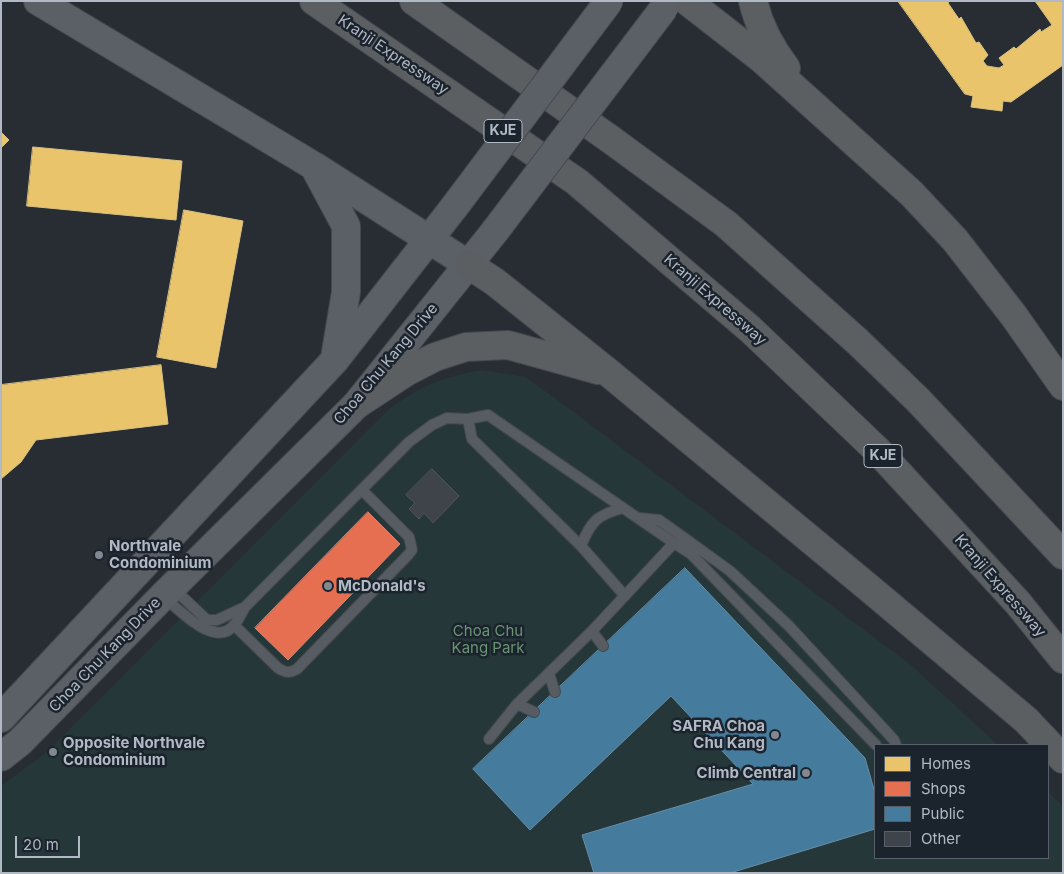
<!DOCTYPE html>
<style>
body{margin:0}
#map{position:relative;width:1064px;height:874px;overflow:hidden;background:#272d33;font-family:Inter,sans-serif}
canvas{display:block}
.frame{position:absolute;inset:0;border:2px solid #b1b9c5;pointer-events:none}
.legend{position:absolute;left:874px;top:744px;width:175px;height:115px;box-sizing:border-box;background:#1b232d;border:1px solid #575f6a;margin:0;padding:6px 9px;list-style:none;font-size:15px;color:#b1b9c5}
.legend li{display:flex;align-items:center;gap:10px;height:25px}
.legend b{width:25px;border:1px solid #575f6a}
.scale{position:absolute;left:15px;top:836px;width:65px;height:22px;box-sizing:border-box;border:2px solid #b1b9c5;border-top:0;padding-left:6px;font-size:15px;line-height:18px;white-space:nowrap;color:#b1b9c5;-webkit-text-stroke:4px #1b232d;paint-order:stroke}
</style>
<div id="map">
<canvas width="1064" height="874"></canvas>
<div class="frame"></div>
<ul class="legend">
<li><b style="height:14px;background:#e9c46a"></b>Homes</li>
<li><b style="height:14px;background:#e76f51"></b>Shops</li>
<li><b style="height:14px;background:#457b9d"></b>Public</li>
<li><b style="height:14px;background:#3f444a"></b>Other</li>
</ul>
<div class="scale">20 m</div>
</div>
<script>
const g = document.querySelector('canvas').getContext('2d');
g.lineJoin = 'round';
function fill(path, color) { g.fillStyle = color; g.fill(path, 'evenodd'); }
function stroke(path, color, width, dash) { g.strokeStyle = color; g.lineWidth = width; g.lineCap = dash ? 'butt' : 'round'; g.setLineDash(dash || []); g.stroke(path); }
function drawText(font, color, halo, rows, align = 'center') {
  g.font = font + ' Inter,sans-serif'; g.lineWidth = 5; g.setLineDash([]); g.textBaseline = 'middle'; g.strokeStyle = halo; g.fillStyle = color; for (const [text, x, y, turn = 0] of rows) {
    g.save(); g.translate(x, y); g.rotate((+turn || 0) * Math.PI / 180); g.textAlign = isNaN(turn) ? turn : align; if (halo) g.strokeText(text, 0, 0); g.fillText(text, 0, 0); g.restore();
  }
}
const green = new Path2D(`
 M482,370L525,377L555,398L911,665L998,745H875V858H1048V792L1063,806V873H1V786L47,752L389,409C422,385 443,377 482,370Z`);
const homes = new Path2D(`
 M898,1H949L948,3L959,19L961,17L976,43L979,42L988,55L983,61L987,66L999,68L1004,65L999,58L1014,47L1016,49L1040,29L1041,32L1052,25L1035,1H1063V65L1011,102L1003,101L1002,111L971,107L973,96L965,94Z
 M1,132L9,140L1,148Z
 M33,147L182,161L176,220L27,206Z
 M184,210L243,221L216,368L157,357Z
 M161,365L168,424L36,440L21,462L1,479V385Z`);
const shops = new Path2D(`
 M368,512L400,544L288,660L255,628Z`);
const public = new Path2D(`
 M685,568L865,758L875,793V829L730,873H594L582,835L753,784L671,696L530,830L473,769Z`);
const building = new Path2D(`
 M432,469L459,496L433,523L424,513L419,519L409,509L415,503L406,495Z`);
const lane = new Path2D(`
 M468,419L472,439L581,546L625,596
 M640,518L659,520L690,542L691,548
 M690,542L730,571L789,626L894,740L896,745
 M674,543L691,554L876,745
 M581,546C591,521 597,515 623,508
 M172,587L207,620H217L245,607
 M163,596C179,610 216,650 235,624C239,619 242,612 245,607L409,442L432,425L447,418L468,419L488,415L674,543L592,631L517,704L489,739
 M235,626L278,668C286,673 290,673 297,669L408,555L412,550L409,537L362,490
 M592,631L603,646
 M549,674L555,692
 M517,704L534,712`);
const secondary = new Path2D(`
 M38,1L314,166L469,265
 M315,168L346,226V292L335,358
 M1,718L335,360L455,206
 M1,757L20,742L163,596L356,405L495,231`);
const highway = new Path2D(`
 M314,1L577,182L750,329L877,450L1018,603L1063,659
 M414,1L610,139L726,224L858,342L919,401L1063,555
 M687,1L763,60L912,194L955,240L1014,316L1063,386
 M753,1C759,27 770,47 786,68
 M469,265L495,282L609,373L869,588L1026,720L1063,759
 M356,405L406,372L435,357L466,347L508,345L598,370`);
const secondaryBridge = new Path2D(`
 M455,206L609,1
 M495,231L664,8`);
const markers = [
 [99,555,5,"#818892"],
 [328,586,5,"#818892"],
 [775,735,5,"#818892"],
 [53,752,5,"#818892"],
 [806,773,5,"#818892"]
];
const shields = [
 [503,131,38],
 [883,456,38]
];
const shieldNames = [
 ["KJE",503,131],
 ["KJE",883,456]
];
const streetNames = [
 ["Kranji Expressway",393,55,34],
 ["Kranji Expressway",715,300,41],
 ["Choa Chu Kang Drive",386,364,-50],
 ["Kranji Expressway",1000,586,49],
 ["Choa Chu Kang Drive",105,655,-46]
];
const poiNames = [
 ["Northvale",109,546],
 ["Condominium",109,563],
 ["McDonald's",338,586],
 ["SAFRA Choa",765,726,"right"],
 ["Chu Kang",765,743,"right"],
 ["Opposite Northvale",63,743],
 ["Condominium",63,760],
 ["Climb Central",796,773,"right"]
];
const parkNames = [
 ["Choa Chu",488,631],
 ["Kang Park",488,648]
];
fill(green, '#253739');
fill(homes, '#e9c46a');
stroke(homes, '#d8c185', 1);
fill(shops, '#e76f51');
stroke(shops, '#d78574', 1);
fill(public, '#457b9d');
stroke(public, '#658ea9', 1);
fill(building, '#3f444a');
stroke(building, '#4f545b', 1);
stroke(lane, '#45494e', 12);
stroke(secondary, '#45494e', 30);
stroke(highway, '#44494f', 30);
stroke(lane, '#575b62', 10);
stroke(secondary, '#5b5f66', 28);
stroke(highway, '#5b5f62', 28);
stroke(secondaryBridge, '#45494e', 30, []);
stroke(secondaryBridge, '#5b5f66', 28);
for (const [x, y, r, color] of markers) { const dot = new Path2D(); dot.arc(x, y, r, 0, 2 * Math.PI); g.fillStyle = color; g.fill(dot); stroke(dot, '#1b232d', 2); }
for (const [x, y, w] of shields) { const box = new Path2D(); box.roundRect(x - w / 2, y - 11.5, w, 23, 4); g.fillStyle = '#1b232d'; g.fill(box); stroke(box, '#b1b9c5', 1); }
drawText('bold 14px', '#b1b9c5', null, shieldNames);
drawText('15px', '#b1b9c5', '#1b232d', streetNames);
drawText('bold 15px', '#b1b9c5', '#1b232d', poiNames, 'left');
drawText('15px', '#699472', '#1b232d', parkNames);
</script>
